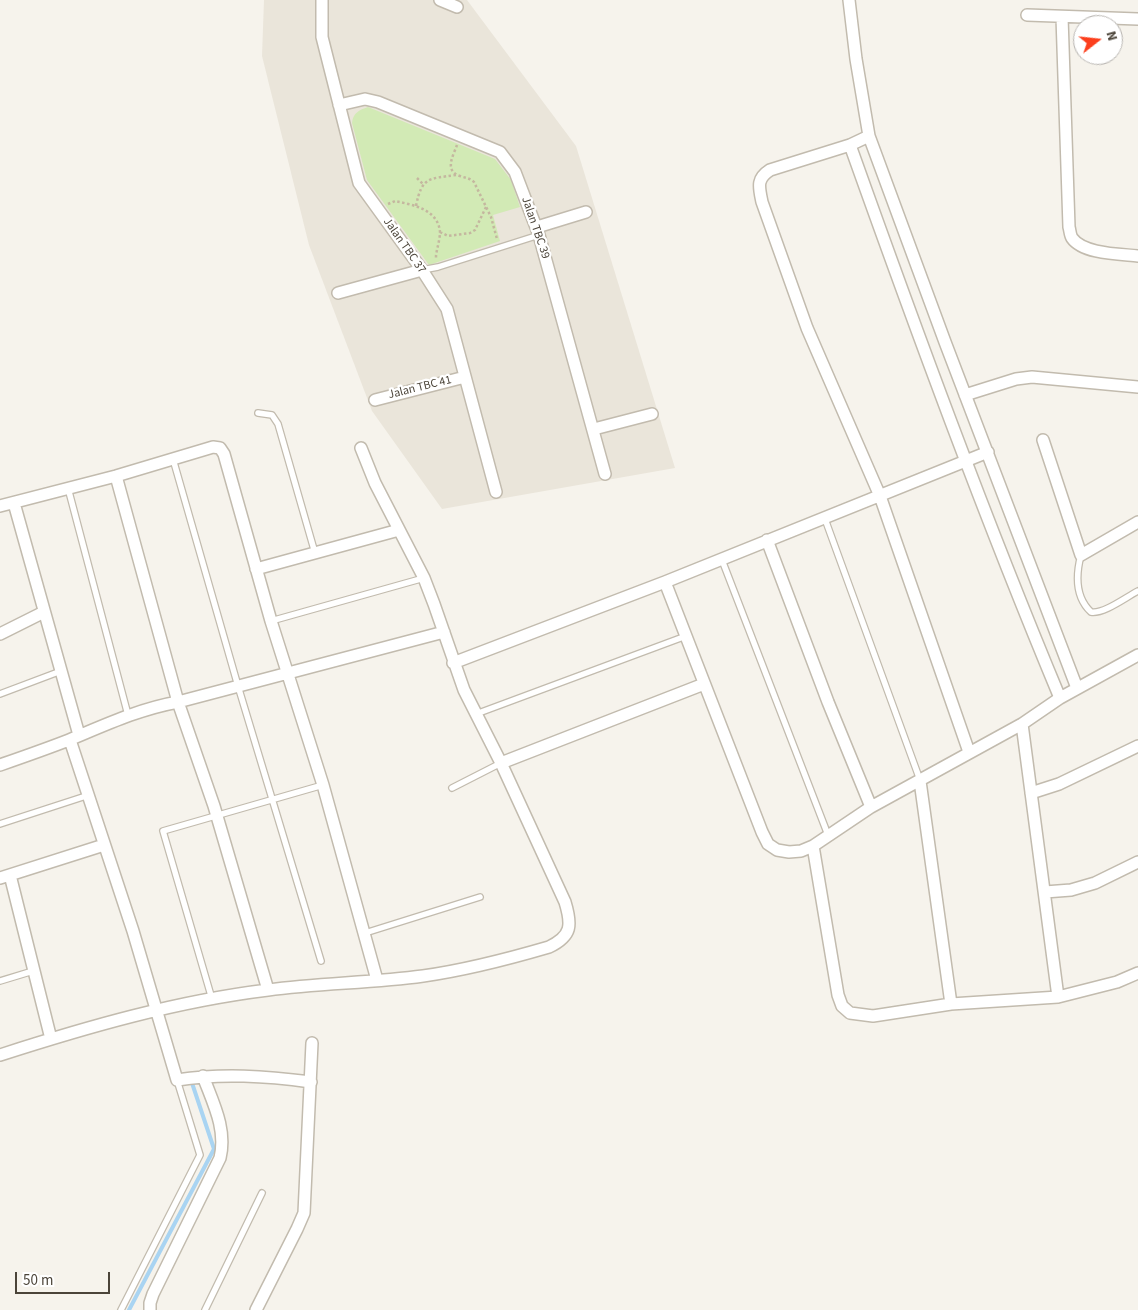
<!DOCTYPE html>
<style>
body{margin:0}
#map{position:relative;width:1138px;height:1310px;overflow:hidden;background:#f6f3ec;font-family:"Source Sans 3",sans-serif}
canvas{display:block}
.north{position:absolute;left:1073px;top:15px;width:50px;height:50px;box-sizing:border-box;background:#fff;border:1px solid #b7b4b0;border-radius:50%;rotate:74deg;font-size:14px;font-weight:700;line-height:20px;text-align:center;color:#4b4439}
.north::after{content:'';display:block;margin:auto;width:18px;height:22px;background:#fc3f1d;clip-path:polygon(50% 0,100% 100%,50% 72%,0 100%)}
.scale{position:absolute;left:15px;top:1272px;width:95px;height:22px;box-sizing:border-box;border:2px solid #4b4439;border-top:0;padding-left:6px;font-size:15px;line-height:18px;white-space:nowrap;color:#4b4439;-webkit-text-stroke:4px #fff;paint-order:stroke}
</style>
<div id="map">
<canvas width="1138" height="1310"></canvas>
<div class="north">N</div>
<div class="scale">50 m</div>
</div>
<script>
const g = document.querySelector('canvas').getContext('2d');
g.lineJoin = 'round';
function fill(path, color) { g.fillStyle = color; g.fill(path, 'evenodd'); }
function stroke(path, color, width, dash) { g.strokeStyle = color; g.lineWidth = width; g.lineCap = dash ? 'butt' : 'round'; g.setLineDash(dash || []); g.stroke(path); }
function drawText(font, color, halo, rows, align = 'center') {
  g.font = font + ' "Source Sans 3",sans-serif'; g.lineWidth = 4.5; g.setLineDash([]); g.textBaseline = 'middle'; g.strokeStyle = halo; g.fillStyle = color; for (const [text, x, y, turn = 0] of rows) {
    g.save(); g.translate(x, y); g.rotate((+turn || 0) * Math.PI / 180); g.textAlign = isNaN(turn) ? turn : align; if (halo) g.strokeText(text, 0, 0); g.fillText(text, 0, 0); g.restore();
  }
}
const residential = new Path2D(`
 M264,0H467L576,146L675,468L442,509L372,411L309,245L262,56Z`);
const green = new Path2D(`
 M368,107L495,159L511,180L520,207L493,215L500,241L429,265L367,180L352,123C353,113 359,110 368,107Z`);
const stream = new Path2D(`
 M129,1310L214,1149L191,1080`);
const path = new Path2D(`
 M457,145C453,156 444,171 460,176C465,178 470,178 474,182L491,217L497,239
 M417,178L423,184
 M388,204L395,201C413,205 438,209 440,232C440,239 437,248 436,256V259
 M416,206C422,176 429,179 456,175
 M440,232L448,236L470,233L475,230L486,207`);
const service = new Path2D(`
 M422,270L438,267L539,235
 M258,413L272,415L278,424L315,553
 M173,459L238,686L321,961
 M68,488L128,715
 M825,519L920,780
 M1081,555C1076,574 1075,597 1091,612C1104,614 1126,597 1138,591
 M722,560L828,835
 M271,621L424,578
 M0,694L61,671
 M476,714L686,636
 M452,788L501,763
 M0,824L89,795
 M365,933L480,897
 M0,981L33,971
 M212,999L163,831L323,785
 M121,1310L200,1155L177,1080
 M205,1310L262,1193`);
const minor = new Path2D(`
 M322,0V37L359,183L422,270L447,309L496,492
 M440,0L457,7
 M849,0L856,59L869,136L945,342L1077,688
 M1027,15L1138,19
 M1062,17L1069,227C1070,230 1070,235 1072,238C1083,254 1120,254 1138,256
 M339,105L365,99L378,102L500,152L515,172L539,235L605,474
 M869,136L850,145L770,170C756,179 759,187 762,202L807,328L880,496L969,752
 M850,145C916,330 984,516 1060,698
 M537,227L586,212
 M338,293L422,270
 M965,395L1016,379L1032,377L1138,387
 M375,400L465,377
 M594,429L652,414
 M1043,440L1081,555L1138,522
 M116,476L178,702L214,806L268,990
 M14,503L79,735
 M0,506L116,476L213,447L220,448L224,454L271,621L323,785L377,980
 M767,540L828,702L871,807
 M256,569L399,530
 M665,582L762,832L768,844L777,850L789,852L801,851L813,846L871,807L1022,724L1060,698L1138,655
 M0,634L44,612
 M453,663L665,582L988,452
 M1022,724L1058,997
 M70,740L133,931L177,1080C222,1073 266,1076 311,1082
 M501,763L704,684
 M0,765C23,757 46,749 69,740C105,725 139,709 178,702L444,632
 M920,781L951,1004
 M1031,793L1059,784L1138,746
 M813,846L838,995L842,1006L850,1013L873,1016L951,1004L1058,997L1117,982L1138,973
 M10,875L51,1039
 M0,878L104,845
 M1045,892L1071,890L1095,883L1138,862
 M0,1055C87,1027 177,1001 268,990C320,983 372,983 423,976C466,970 508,959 549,947C572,936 572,925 565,902L501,763L464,690L434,604L424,578L375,483L361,448
 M150,1310V1303L153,1294L220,1158C227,1129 213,1103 203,1076
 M256,1310L297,1229L304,1213L312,1043`);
const streetNames = [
 ["Jalan TBC 39",535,228,71],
 ["Jalan TBC 37",404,246,55],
 ["Jalan TBC 41",420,388,-14]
];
fill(residential, '#eae5da');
fill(green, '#d2eab5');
stroke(stream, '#a9d4f2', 4);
stroke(service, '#c2bbae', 8);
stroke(minor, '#c2bbae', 14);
stroke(path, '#c4b79f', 2.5, [2.5, 2.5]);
stroke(service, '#fff', 5.5);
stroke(minor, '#fff', 11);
drawText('12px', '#4b4439', '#fff', streetNames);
</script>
